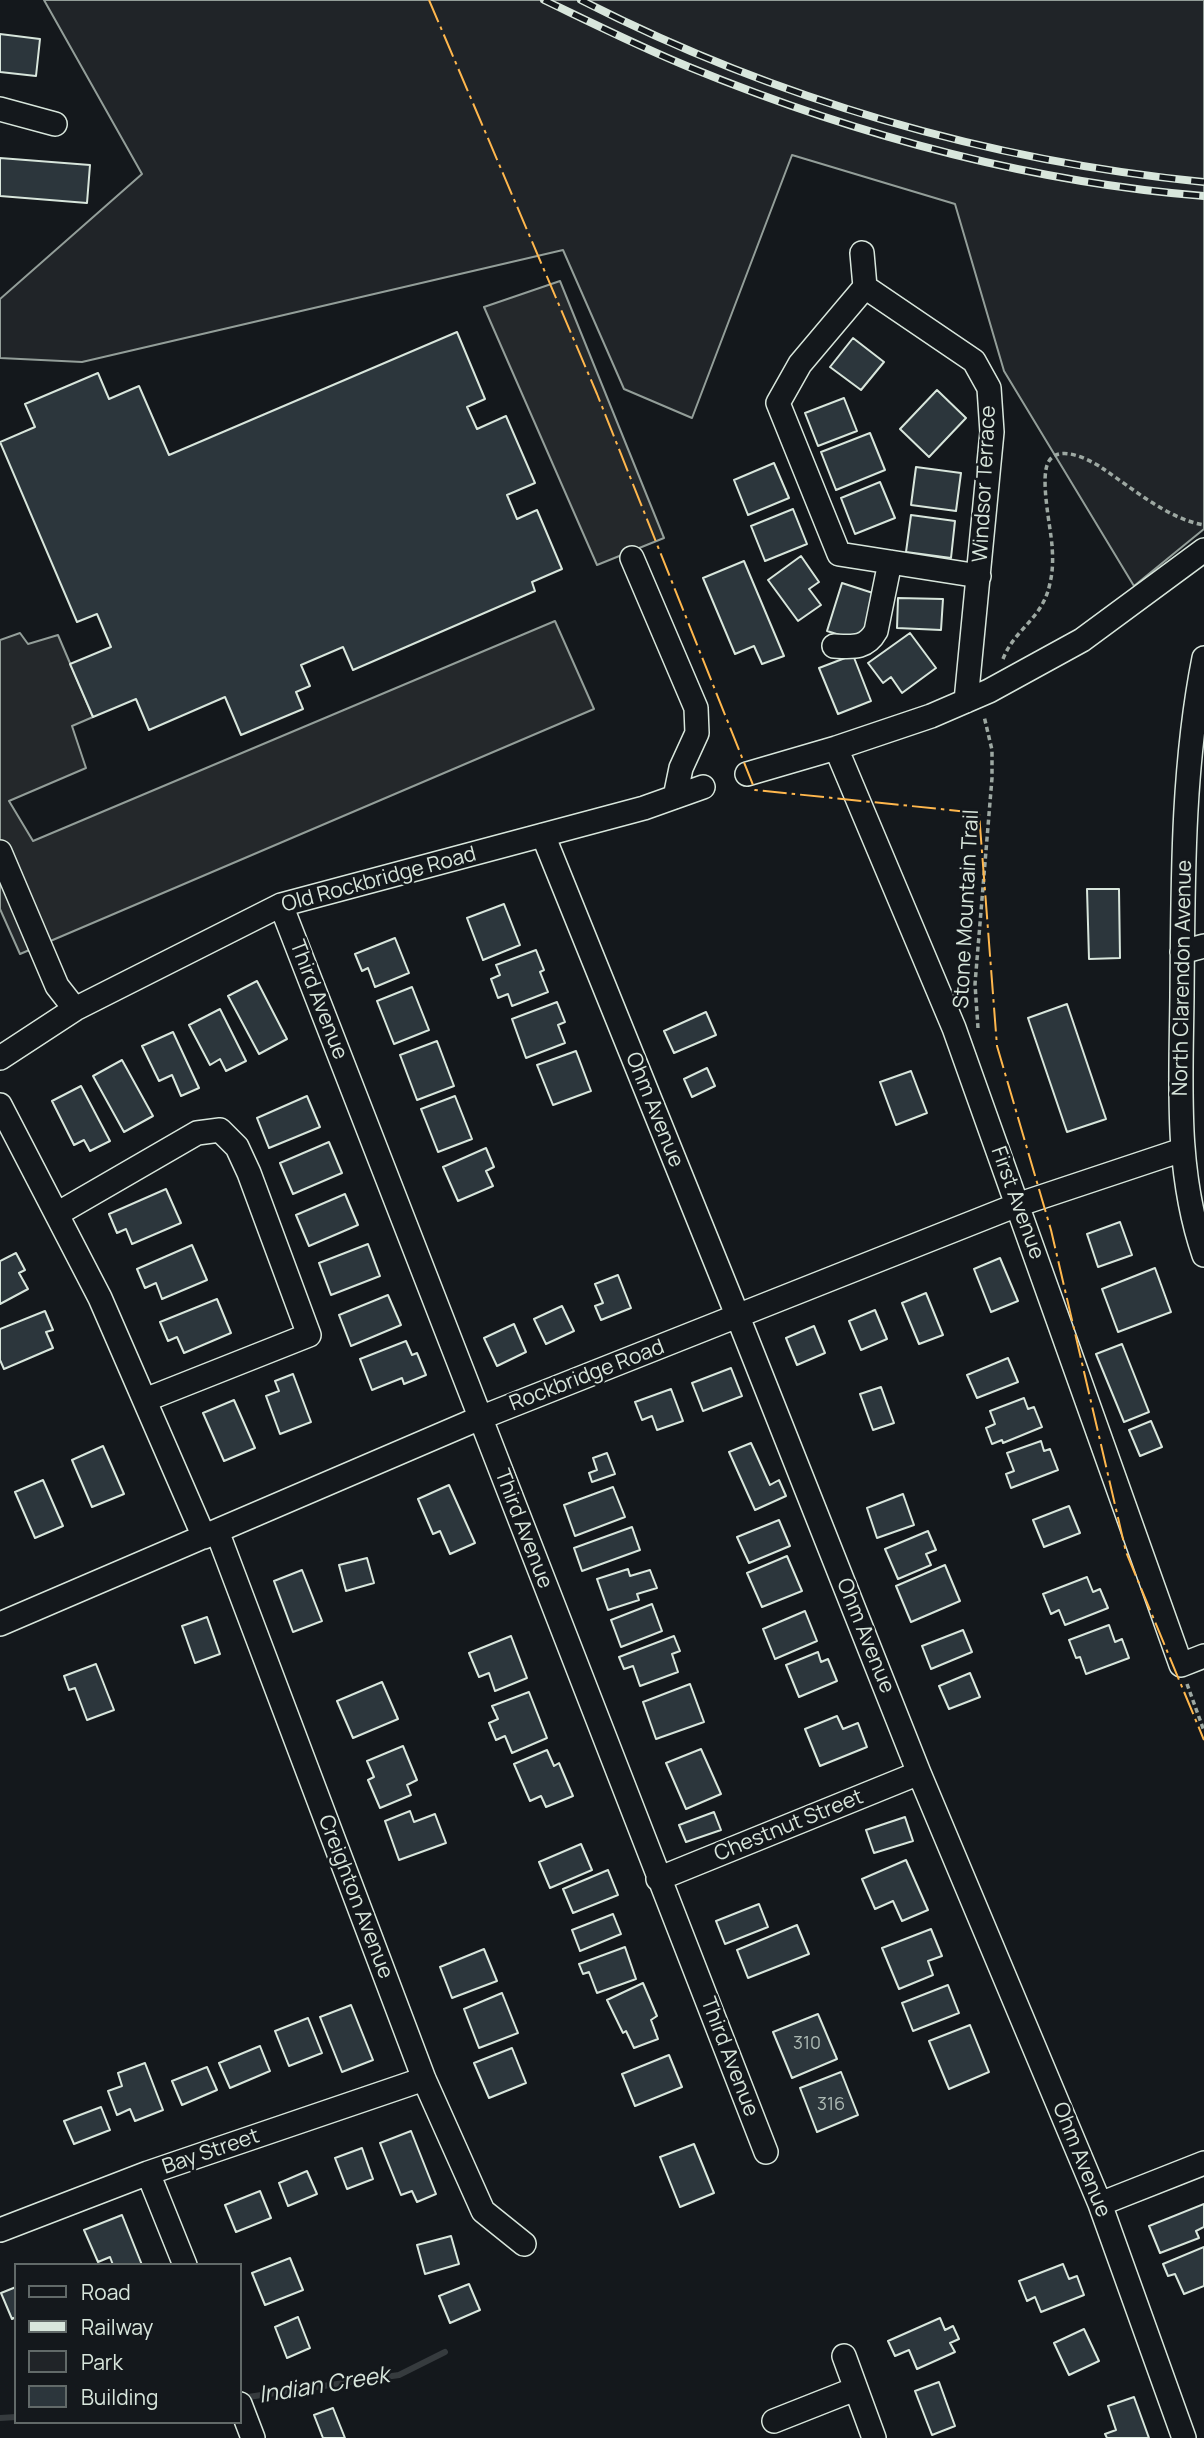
<!DOCTYPE html>
<style>
body{margin:0}
#map{position:relative;width:1204px;height:2438px;overflow:hidden;background:#14181c;font-family:Manrope,sans-serif}
canvas{display:block}
.legend{position:absolute;left:14px;top:2263px;width:228px;height:161px;box-sizing:border-box;background:#14181c;border:2px solid #626a69;margin:0;padding:9px 12px;list-style:none;font-size:21px;color:#d8e6dc}
.legend li{display:flex;align-items:center;gap:14px;height:35px}
.legend b{width:35px;border:2px solid #626a69}
</style>
<div id="map">
<canvas width="1204" height="2438"></canvas>
<ul class="legend">
<li><b style="height:9px;background:#14181c"></b>Road</li>
<li><b style="height:9px;background:#d8e6dc"></b>Railway</li>
<li><b style="height:19px;background:#202428"></b>Park</li>
<li><b style="height:19px;background:#2c363c"></b>Building</li>
</ul>
</div>
<script>
const g = document.querySelector('canvas').getContext('2d');
g.lineJoin = 'round';
function fill(path, color) { g.fillStyle = color; g.fill(path, 'evenodd'); }
function stroke(path, color, width, dash) { g.strokeStyle = color; g.lineWidth = width; g.lineCap = dash ? 'butt' : 'round'; g.setLineDash(dash || []); g.stroke(path); }
function drawText(font, color, halo, rows, align = 'center') {
  g.font = font + ' Manrope,sans-serif'; g.lineWidth = 5; g.setLineDash([]); g.textBaseline = 'middle'; g.strokeStyle = halo; g.fillStyle = color; for (const [text, x, y, turn = 0] of rows) {
    g.save(); g.translate(x, y); g.rotate((+turn || 0) * Math.PI / 180); g.textAlign = isNaN(turn) ? turn : align; if (halo) g.strokeText(text, 0, 0); g.fillText(text, 0, 0); g.restore();
  }
}
const green = new Path2D(`
 M44,0H1204V529L1134,586L1004,371L955,204L792,155L692,418L624,389L563,250L82,362L0,358V299L142,174Z`);
const parking = new Path2D(`
 M560,281L664,538L597,565L484,307Z
 M555,621L594,709L20,954L0,909V640L20,633L28,644L58,635L93,717L72,726L86,768L9,801L33,841Z`);
const stream = new Path2D(`
 M241,2398L399,2375L445,2352
 M0,2418L16,2417`);
const building = new Path2D(`
 M0,34L40,39L36,76L0,72Z
 M0,158L90,165L87,203L0,196Z
 M457,332L485,399L467,407L477,429L506,416L535,483L507,495L517,519L537,510L562,569L532,582L535,591L353,670L343,647L301,665L310,686L296,692L303,709L241,735L225,697L149,730L136,699L93,717L70,664L111,647L97,614L77,622L0,442L35,427L25,404L98,373L109,399L139,386L169,455Z
 M853,338L884,362L861,390L830,367Z
 M937,390L966,418L929,457L900,429Z
 M844,398L857,431L818,446L805,413Z
 M870,433L885,470L836,490L821,452Z
 M774,463L789,498L748,515L734,480Z
 M916,467L961,473L956,511L911,505Z
 M880,482L895,518L855,534L841,498Z
 M793,509L807,544L765,561L751,526Z
 M911,515L955,521L951,558L906,552Z
 M801,556L819,582L809,589L821,605L798,621L768,580Z
 M744,561L784,656L762,664L754,646L735,654L703,578Z
 M842,583L876,594L862,642L827,631Z
 M898,598L943,599L941,630L897,628Z
 M910,633L936,668L902,693L891,677L883,683L868,663Z
 M853,655L871,701L838,714L819,668Z
 M1087,889H1119L1120,958L1089,959Z
 M504,904L520,945L483,960L467,918Z
 M395,938L409,973L375,987L368,968L362,971L355,954Z
 M536,950L544,970L540,972L548,992L512,1006L508,994L498,998L491,979L500,975L496,965Z
 M257,981L287,1039L259,1054L228,996Z
 M412,987L429,1030L394,1044L377,1001Z
 M557,1002L565,1022L558,1025L565,1043L526,1058L512,1019Z
 M1067,1004L1106,1119L1067,1132L1028,1018Z
 M220,1009L246,1061L226,1071L220,1059L210,1065L189,1025Z
 M706,1012L716,1035L674,1053L664,1031Z
 M173,1032L199,1088L181,1096L172,1075L159,1081L142,1046Z
 M437,1041L454,1086L417,1100L400,1055Z
 M576,1051L591,1091L553,1105L537,1065Z
 M122,1060L153,1116L124,1132L93,1076Z
 M707,1068L715,1086L692,1097L684,1079Z
 M911,1071L927,1113L896,1125L880,1082Z
 M81,1086L110,1141L90,1151L84,1140L74,1145L52,1101Z
 M307,1096L320,1127L269,1148L257,1118Z
 M455,1096L472,1139L438,1152L421,1109Z
 M329,1142L342,1173L293,1194L280,1163Z
 M486,1148L494,1167L486,1171L493,1186L458,1201L443,1167Z
 M166,1189L181,1223L132,1244L126,1229L117,1233L109,1214Z
 M345,1194L358,1225L309,1246L296,1215Z
 M1120,1222L1132,1255L1098,1267L1087,1234Z
 M368,1244L380,1276L331,1295L319,1263Z
 M192,1245L207,1280L162,1299L156,1283L145,1288L137,1269Z
 M16,1253L25,1270L19,1273L28,1289L0,1304V1261Z
 M1000,1258L1018,1301L991,1312L974,1269Z
 M1155,1268L1171,1312L1118,1332L1102,1289Z
 M618,1275L631,1308L601,1320L595,1306L603,1303L595,1284Z
 M926,1293L943,1335L919,1344L902,1303Z
 M388,1295L401,1325L351,1346L339,1315Z
 M217,1299L231,1333L184,1353L177,1337L168,1341L160,1322Z
 M562,1306L574,1331L546,1344L534,1319Z
 M875,1310L887,1339L861,1350L849,1321Z
 M45,1311L53,1330L46,1332L53,1348L4,1369L0,1360V1329Z
 M514,1324L526,1352L497,1366L484,1338Z
 M814,1326L825,1353L797,1365L786,1338Z
 M406,1341L412,1355L417,1353L426,1375L404,1384L402,1378L372,1390L360,1359Z
 M1122,1344L1149,1412L1124,1422L1096,1354Z
 M1008,1358L1018,1382L977,1398L967,1375Z
 M731,1368L742,1396L703,1411L692,1383Z
 M293,1374L311,1422L280,1434L266,1396L279,1391L275,1381Z
 M881,1387L894,1423L873,1430L860,1394Z
 M671,1389L683,1421L657,1430L652,1416L642,1420L635,1402Z
 M1024,1398L1028,1409L1034,1407L1042,1427L1003,1443L1002,1440L992,1444L986,1428L995,1424L990,1411Z
 M234,1400L255,1448L224,1461L203,1413Z
 M1151,1421L1162,1447L1140,1456L1129,1430Z
 M1041,1441L1044,1451L1050,1449L1058,1470L1011,1488L1006,1474L1014,1471L1007,1453Z
 M751,1443L770,1485L779,1480L786,1496L755,1510L729,1452Z
 M103,1446L124,1494L92,1507L72,1460Z
 M607,1453L615,1474L592,1482L589,1473L597,1470L593,1458Z
 M43,1480L63,1526L35,1538L15,1492Z
 M449,1485L475,1543L450,1554L440,1531L433,1534L418,1499Z
 M613,1487L625,1517L575,1536L564,1505Z
 M903,1494L914,1525L877,1538L867,1508Z
 M1069,1506L1080,1533L1044,1547L1033,1520Z
 M779,1520L790,1546L749,1563L737,1537Z
 M632,1527L640,1550L582,1571L574,1548Z
 M928,1531L936,1550L926,1554L931,1565L898,1579L885,1549Z
 M787,1556L802,1591L762,1607L747,1573Z
 M367,1558L374,1583L346,1591L339,1565Z
 M945,1565L960,1601L911,1622L896,1586Z
 M628,1569L630,1576L650,1570L657,1588L637,1594L639,1600L608,1610L597,1579Z
 M302,1570L322,1621L293,1632L274,1581Z
 M1087,1577L1093,1592L1100,1589L1108,1608L1065,1625L1059,1610L1051,1614L1043,1594Z
 M652,1604L662,1631L621,1647L611,1620Z
 M805,1611L817,1641L775,1659L763,1629Z
 M207,1617L220,1654L195,1663L182,1626Z
 M1109,1625L1115,1642L1122,1639L1129,1658L1086,1674L1080,1657L1076,1658L1069,1640Z
 M963,1630L972,1652L931,1669L922,1646Z
 M511,1636L527,1678L495,1691L489,1673L479,1677L469,1653Z
 M674,1636L680,1651L672,1654L678,1672L640,1686L633,1666L624,1669L619,1657Z
 M818,1652L821,1662L828,1659L837,1681L799,1697L786,1665Z
 M96,1664L114,1710L87,1720L75,1688L69,1690L64,1676Z
 M970,1673L980,1697L949,1709L939,1686Z
 M382,1682L398,1719L353,1738L337,1701Z
 M690,1684L704,1722L656,1739L643,1702Z
 M529,1692L547,1738L512,1753L505,1736L496,1740L489,1723L498,1719L492,1706Z
 M837,1716L843,1729L858,1723L867,1747L820,1766L805,1729Z
 M403,1746L417,1780L407,1785L411,1795L380,1808L368,1780L374,1777L367,1761Z
 M701,1749L721,1794L686,1809L666,1763Z
 M547,1750L554,1766L559,1763L573,1796L546,1807L541,1796L530,1801L514,1764Z
 M410,1811L414,1822L435,1814L446,1843L399,1860L385,1821Z
 M714,1812L721,1830L686,1842L679,1825Z
 M905,1817L913,1841L874,1853L866,1830Z
 M581,1844L592,1870L550,1888L539,1862Z
 M906,1860L928,1910L902,1921L893,1901L875,1909L862,1879Z
 M608,1870L618,1895L573,1913L563,1889Z
 M759,1904L768,1927L725,1944L716,1921Z
 M613,1914L621,1934L580,1951L572,1930Z
 M797,1925L809,1954L748,1978L737,1950Z
 M931,1929L942,1956L928,1961L933,1975L899,1989L882,1948Z
 M625,1947L636,1979L597,1993L589,1972L583,1974L579,1964Z
 M484,1949L497,1981L452,1998L440,1967Z
 M643,1983L657,2016L651,2020L658,2039L634,2048L626,2031L623,2033L607,2000Z
 M948,1985L959,2013L913,2031L902,2003Z
 M502,1993L518,2033L479,2048L464,2009Z
 M351,2005L373,2060L342,2072L320,2017Z
 M818,2014L837,2059L792,2078L773,2032Z
 M308,2018L322,2053L289,2066L275,2031Z
 M970,2025L989,2072L949,2089L929,2041Z
 M260,2046L270,2071L230,2088L219,2063Z
 M512,2048L526,2083L489,2098L474,2063Z
 M669,2055L682,2087L635,2106L622,2074Z
 M145,2063L163,2110L135,2121L130,2109L117,2115L108,2091L122,2086L118,2073Z
 M207,2067L217,2090L182,2105L172,2081Z
 M841,2072L858,2115L817,2132L800,2088Z
 M101,2107L110,2130L74,2144L64,2121Z
 M411,2131L436,2194L417,2202L412,2191L401,2195L380,2143Z
 M694,2144L714,2193L680,2207L660,2157Z
 M362,2148L373,2179L347,2189L335,2158Z
 M307,2171L317,2194L288,2206L279,2183Z
 M260,2191L271,2218L236,2232L225,2205Z
 M1204,2204V2227L1196,2231L1199,2238L1160,2253L1149,2226Z
 M122,2215L142,2265H113L110,2257L98,2262L84,2230Z
 M451,2236L459,2264L425,2274L417,2245Z
 M1204,2247V2286L1184,2294L1175,2274L1168,2276L1163,2264Z
 M290,2258L303,2290L265,2305L252,2273Z
 M1063,2264L1069,2279L1077,2276L1084,2295L1041,2312L1035,2297L1027,2301L1019,2281Z
 M469,2284L480,2310L450,2323L439,2296Z
 M16,2287V2317L12,2319L1,2293Z
 M298,2317L310,2348L287,2358L275,2327Z
 M940,2318L945,2330L953,2326L959,2339L950,2343L955,2352L917,2369L909,2350L895,2356L888,2341Z
 M1084,2329L1099,2361L1069,2375L1054,2343Z
 M939,2382L955,2426L932,2435L915,2391Z
 M1134,2397L1149,2438H1107L1105,2434L1116,2430L1108,2406Z
 M333,2408L345,2438H323L314,2415Z`);
const path = new Path2D(`
 M1003,659C1015,628 1043,619 1050,583C1053,571 1053,558 1052,546C1051,528 1039,476 1049,461C1060,444 1090,460 1102,468C1132,488 1168,519 1204,525
 M978,1028L975,984L992,778V750L984,716
 M1187,1684L1204,1731`);
const minor = new Path2D(`
 M0,109L55,124
 M862,253L865,287L974,361L989,388L992,432L966,701
 M865,287L800,364L778,403L839,554L979,576
 M632,558L696,708L697,733L681,768L675,797
 M834,646C853,647 866,649 876,631L890,562
 M1204,658C1182,769 1183,884 1182,997C1181,1084 1175,1171 1204,1255
 M836,748L954,1028L1181,1665L1204,1656
 M747,774L836,748L931,716L989,691L1082,640L1204,550
 M543,835L738,1317L919,1773L1100,2204L1184,2438
 M0,852L57,986L75,1009
 M281,905L766,2152
 M1182,952L1204,946
 M0,1058L75,1009L281,905L644,808L703,787
 M0,1105L100,1298L204,1537
 M57,1214L197,1133L220,1130L237,1147L249,1173L309,1335L145,1400
 M217,1531L424,2079L483,2211L524,2244
 M0,1624L480,1418L1017,1205L1182,1150
 M658,1879L919,1773
 M148,2173L185,2265
 M1100,2204L1204,2163
 M0,2230L148,2173L424,2079
 M844,2356L874,2438
 M240,2404L253,2438
 M774,2421L855,2389`);
const rail = new Path2D(`
 M544,0C592,23 640,47 689,67C853,134 1028,182 1204,196
 M581,0C775,99 988,161 1204,182`);
const power = new Path2D(`
 M429,0L597,394L755,790L979,813L997,1046L1051,1230L1126,1552L1204,1740`);
const numberNames = [
 ["310",807,2044],
 ["316",831,2105]
];
const streetNames = [
 ["Windsor Terrace",985,484,-87],
 ["Old Rockbridge Road",379,880,-15],
 ["Stone Mountain Trail",967,909,-87],
 ["North Clarendon Avenue",1183,978,-89],
 ["Third Avenue",318,1000,69],
 ["Ohm Avenue",654,1110,68],
 ["First Avenue",1017,1203,70],
 ["Rockbridge Road",587,1376,-21],
 ["Third Avenue",523,1529,69],
 ["Ohm Avenue",865,1636,68],
 ["Chestnut Street",789,1826,-22],
 ["Creighton Avenue",355,1897,69],
 ["Third Avenue",729,2057,69],
 ["Bay Street",211,2152,-19],
 ["Ohm Avenue",1081,2160,68]
];
const waterNames = [
 ["Indian Creek",324,2386,-9]
];
fill(green, '#202428');
stroke(green, '#939e99', 2);
fill(parking, '#24282b');
stroke(parking, '#939e99', 2);
stroke(stream, '#363b3e', 6);
fill(building, '#2c363c');
stroke(building, '#d8e6dc', 2);
stroke(minor, '#d8e6dc', 26);
stroke(path, '#9da8a2', 3.5, [5, 3.5]);
stroke(minor, '#14181c', 23);
stroke(rail, '#d8e6dc', 8);
stroke(rail, '#14181c', 5, [16]);
stroke(power, '#ffb74d', 2, [24, 5, 3.5, 5]);
drawText('18px', '#adbab4', null, numberNames);
drawText('21px', '#d8e6dc', '#14181c', streetNames);
drawText('italic 23px', '#d8e6dc', '#14181c', waterNames);
</script>
